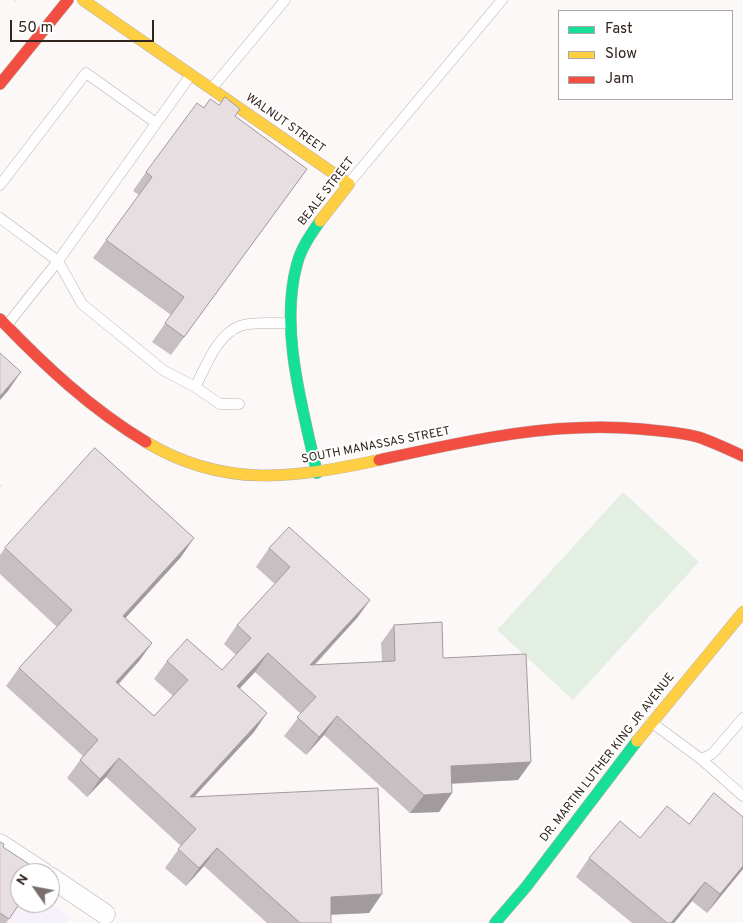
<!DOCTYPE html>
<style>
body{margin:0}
#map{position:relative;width:743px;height:923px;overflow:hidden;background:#fcf8f7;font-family:Overpass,sans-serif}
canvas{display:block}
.legend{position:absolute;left:558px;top:10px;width:175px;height:90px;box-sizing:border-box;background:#fff;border:1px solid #ada7a5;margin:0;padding:6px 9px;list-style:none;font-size:15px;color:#32241e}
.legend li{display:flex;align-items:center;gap:10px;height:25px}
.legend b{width:25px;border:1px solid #ada7a5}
.north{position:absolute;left:10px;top:863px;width:50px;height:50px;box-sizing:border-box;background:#fff;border:1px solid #ada7a5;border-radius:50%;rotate:303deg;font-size:14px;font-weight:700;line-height:20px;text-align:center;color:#32241e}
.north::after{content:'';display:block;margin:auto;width:18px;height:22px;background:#796e6a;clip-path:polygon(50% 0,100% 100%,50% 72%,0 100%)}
.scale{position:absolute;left:10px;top:20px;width:144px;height:22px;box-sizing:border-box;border:2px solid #32241e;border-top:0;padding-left:6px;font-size:15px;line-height:18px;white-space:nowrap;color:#32241e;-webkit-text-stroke:4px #fff;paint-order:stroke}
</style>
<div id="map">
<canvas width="743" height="923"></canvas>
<ul class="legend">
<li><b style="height:6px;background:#16e098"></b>Fast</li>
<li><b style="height:6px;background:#ffcf43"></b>Slow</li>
<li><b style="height:6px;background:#f24e42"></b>Jam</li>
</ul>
<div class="north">N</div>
<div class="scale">50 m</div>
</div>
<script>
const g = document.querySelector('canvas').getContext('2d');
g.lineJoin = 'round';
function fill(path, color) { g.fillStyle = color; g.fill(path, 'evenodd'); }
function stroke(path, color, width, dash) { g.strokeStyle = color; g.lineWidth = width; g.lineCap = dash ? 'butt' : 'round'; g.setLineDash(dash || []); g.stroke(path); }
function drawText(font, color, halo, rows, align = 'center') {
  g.font = font + ' Overpass,sans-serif'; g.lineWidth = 4; g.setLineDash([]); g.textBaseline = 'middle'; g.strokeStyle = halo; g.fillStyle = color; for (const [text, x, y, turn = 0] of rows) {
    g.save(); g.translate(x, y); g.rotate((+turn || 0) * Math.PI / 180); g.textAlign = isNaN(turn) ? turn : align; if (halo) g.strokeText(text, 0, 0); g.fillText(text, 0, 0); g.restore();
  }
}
const industrial = new Path2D(`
 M0,868L20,903H50L70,917L65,923H0Z`);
const green = new Path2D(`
 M623,492L699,562L573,700L497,630Z`);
const path = new Path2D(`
 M15,0L18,2
 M0,486L2,484`);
const lane = new Path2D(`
 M212,88L285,0
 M349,183L502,0
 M0,185L86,73L156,123
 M0,218L58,261L190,76
 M7,325L58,261L82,304L163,370L195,387C206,367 217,334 240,326C254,321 275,324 290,323
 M195,387L220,404H239
 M651,722L701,759L712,754L743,718
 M701,759L743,796`);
const street = new Path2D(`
 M0,844L44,873
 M50,877L105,914`);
const fast = new Path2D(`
 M317,473C303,409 279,329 297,264C301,248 311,234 320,221
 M495,923L526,887L637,741`);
const slow = new Path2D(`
 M83,0L349,184L320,221
 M146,442C224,489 294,478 379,460
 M637,741L743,612`);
const jam = new Path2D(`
 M0,84L68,0
 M0,319C44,365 91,409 146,442
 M379,460C466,441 552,421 641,429C660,431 679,432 698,437C713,442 728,449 743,456`);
const wall = new Path2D(`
 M204,108L235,116L307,169L171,355L152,342L171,315L93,258L139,195L133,191L146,172Z
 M5,548L181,557L125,618L152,643L139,661L119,684L154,716L173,696L154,679L167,661L222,670L236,655L224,644L237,625L275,584L256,567L269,548L370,600L357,618L315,665L382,662L381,643L394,625L443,658L531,762L518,780L452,784V793L439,812L410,813L324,735L306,755L284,736L301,714L255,672L240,688L254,732L194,797L369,913L331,915V923H267L204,866L186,886L165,868L181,846L106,777L87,797L67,778L83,756L6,686L19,668L57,627L0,574V555Z
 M640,838L743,869L707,913L692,901L674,923H632L576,877L589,858Z
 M0,842L3,847L20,903L6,923H0Z`);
const shadedWall = new Path2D(`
 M307,169L294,187L171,355L184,337Z
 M21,372L8,391L0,400V396Z
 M194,538L181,557L110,635L123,616Z
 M370,600L357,618L297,683L310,665Z
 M152,643L139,661L103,700L116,682Z
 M268,653L255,672L224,705L237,686Z
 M267,713L254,732L179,813L190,797Z
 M337,716L324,735L306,755L319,737Z
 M119,758L106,777L87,797L100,779Z
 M531,762L518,780L438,784L451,766Z
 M452,793L439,812L410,813L424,795Z
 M217,848L204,866L186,886L199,868Z
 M743,866V869L707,913L720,894Z
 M705,882L692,901L674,923H671Z
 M382,894L369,913L318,915L331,897Z`);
const building = new Path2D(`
 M225,97L240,109L235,116L307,169L184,337L165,323L184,297L106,240L152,177L146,172L197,103L204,108L210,99L219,105Z
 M0,353L21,372L0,396Z
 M95,448L194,538L123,616L152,643L116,682L154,716L188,680L167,661L187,639L222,670L251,638L237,625L290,567L269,548L289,527L370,600L310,665L395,661L394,625L442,622L443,658L526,654L531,762L451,766L452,793L424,795L337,716L319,737L297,717L316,697L268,653L237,686L267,713L190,797L378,788L382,894L331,897V923H300L217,848L199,868L178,849L196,829L119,758L100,779L80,760L98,740L19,668L72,610L5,548Z
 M714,793L743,817V866L720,894L705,882L671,923H667L589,858L620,821L640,838L667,806L689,824Z
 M0,842L4,844L3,847L41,872L20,873V903L9,919L0,913Z`);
const streetNames = [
 ["WALNUT STREET",285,124,35],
 ["BEALE STREET",327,192,-52],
 ["SOUTH MANASSAS STREET",376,446,-11],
 ["DR. MARTIN LUTHER KING JR AVENUE",608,758,-52]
];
fill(industrial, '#f6f1fa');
fill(green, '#e4efe4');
stroke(lane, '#b8b0ad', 11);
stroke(street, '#b8b0ad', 21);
stroke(fast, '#b8b0ad', 12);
stroke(slow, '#b8b0ad', 12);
stroke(jam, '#b8b0ad', 12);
stroke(path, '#dedddc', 3, [1, 4]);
stroke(lane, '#fffefe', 10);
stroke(street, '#fffefe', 20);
stroke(fast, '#16e098', 11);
stroke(slow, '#ffcf43', 11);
stroke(jam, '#f24e42', 11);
fill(wall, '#c7bfc2');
fill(shadedWall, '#a29b9e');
fill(building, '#e7dee1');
stroke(building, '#a29b9e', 1);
drawText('12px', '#32241e', '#fff', streetNames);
</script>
